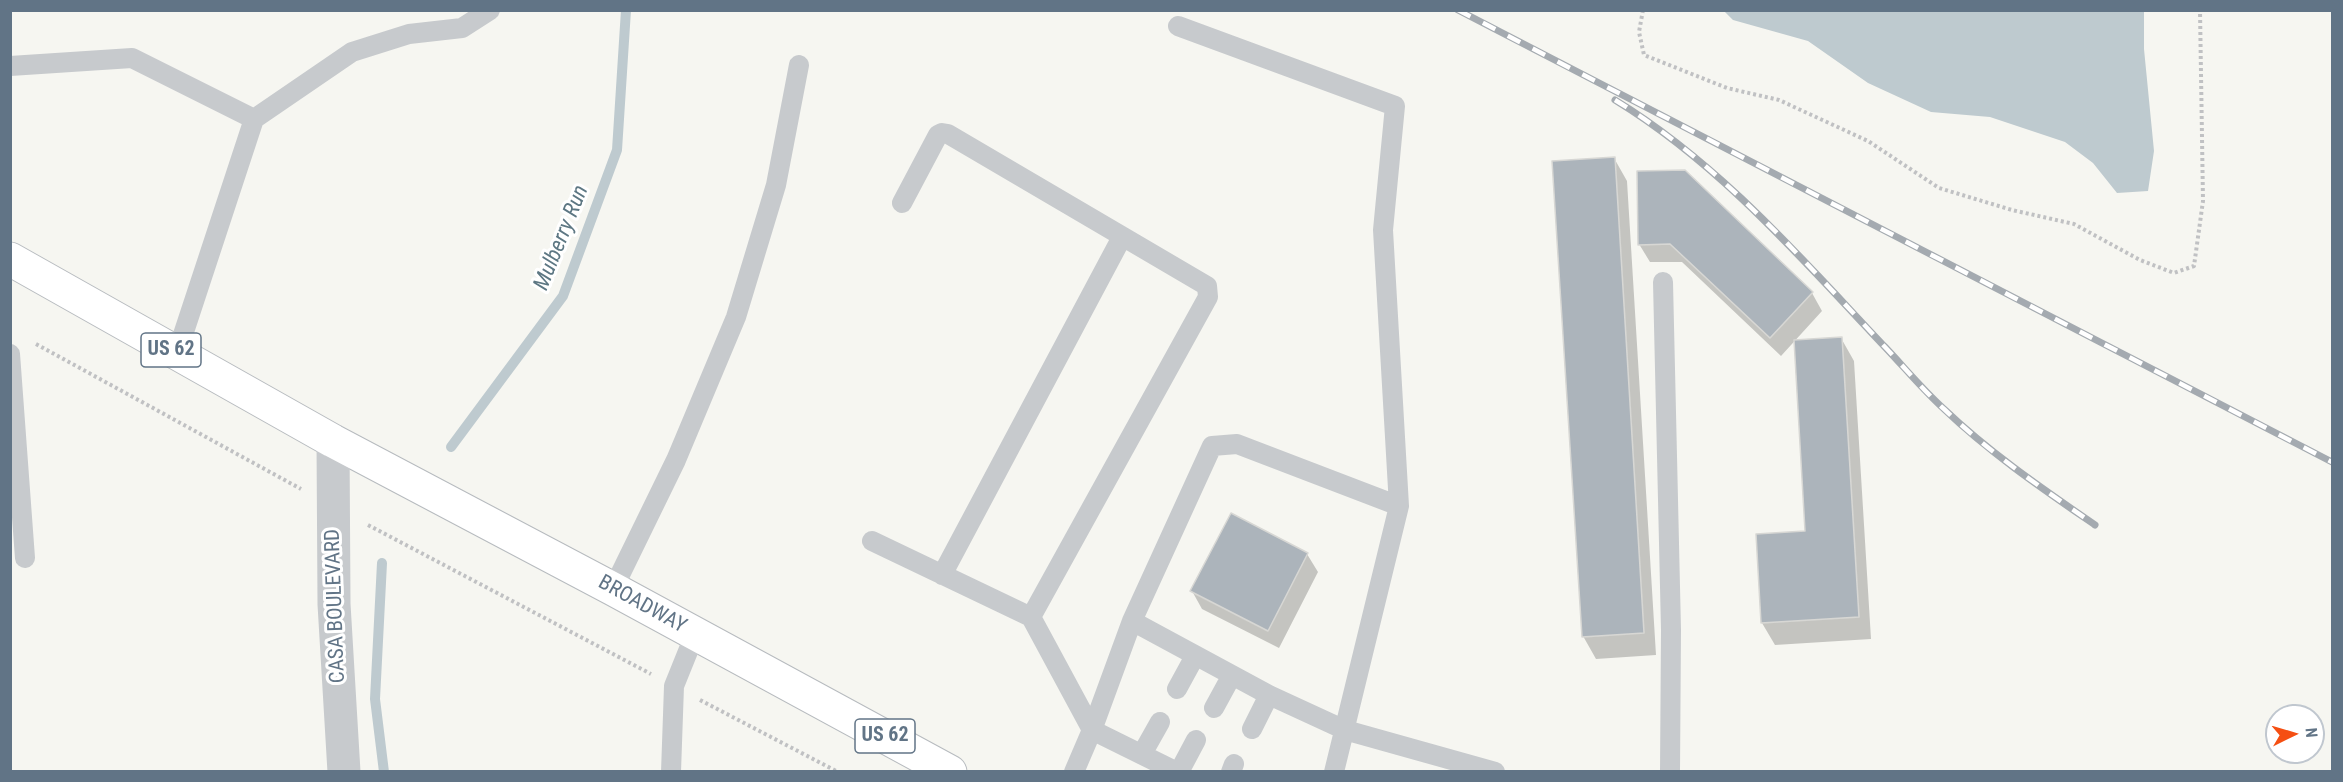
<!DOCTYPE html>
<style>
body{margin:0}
#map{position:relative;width:2343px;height:782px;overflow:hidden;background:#f6f6f1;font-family:"Roboto Condensed",sans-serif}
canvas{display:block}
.frame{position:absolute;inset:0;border:12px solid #617486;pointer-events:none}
.north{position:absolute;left:2265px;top:704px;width:60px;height:60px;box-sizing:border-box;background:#fff;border:2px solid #c0c7cf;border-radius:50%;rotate:85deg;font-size:16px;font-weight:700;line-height:24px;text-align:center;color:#617486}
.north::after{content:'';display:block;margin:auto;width:21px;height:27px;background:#f54f12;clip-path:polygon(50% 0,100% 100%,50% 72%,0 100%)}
</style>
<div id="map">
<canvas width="2343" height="782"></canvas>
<div class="frame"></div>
<div class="north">N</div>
</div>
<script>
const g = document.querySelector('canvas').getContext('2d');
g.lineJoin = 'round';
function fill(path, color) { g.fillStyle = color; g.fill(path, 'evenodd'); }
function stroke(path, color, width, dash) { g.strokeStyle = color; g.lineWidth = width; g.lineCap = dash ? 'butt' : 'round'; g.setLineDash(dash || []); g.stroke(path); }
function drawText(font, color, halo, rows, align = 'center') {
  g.font = font + ' "Roboto Condensed",sans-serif'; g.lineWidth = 6; g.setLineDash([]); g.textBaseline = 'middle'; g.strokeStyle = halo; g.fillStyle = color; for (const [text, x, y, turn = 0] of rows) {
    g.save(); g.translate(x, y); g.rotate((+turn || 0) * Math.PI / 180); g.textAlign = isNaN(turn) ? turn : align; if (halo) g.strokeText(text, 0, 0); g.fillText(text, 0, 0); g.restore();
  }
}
const water = new Path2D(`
 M1724,11H2144V49L2154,151L2148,191L2117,193L2093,163L2065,142L1990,117L1931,112L1868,83L1808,41L1733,20Z`);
const shadow = new Path2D(`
 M1614,158L1627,181L1656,655L1596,659L1583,636Z
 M1684,171L1812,293L1822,311L1781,356L1682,262H1650L1639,244Z
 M1841,338L1854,361L1871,639L1775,645L1762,623L1806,533Z
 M1307,554L1318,572L1279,648L1202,609L1192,591Z`);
const stream = new Path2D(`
 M451,447L563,296L617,150L626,10
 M382,563L375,699L384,772`);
const building = new Path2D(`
 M1615,157L1644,633L1582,637L1552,161Z
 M1685,170L1813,292L1770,338L1670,244L1638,245L1637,171Z
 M1842,337L1859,617L1761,623L1756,534L1805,531L1794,340Z
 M1231,513L1308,553L1268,631L1190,591Z`);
const path = new Path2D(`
 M1643,10L1639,32L1644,55L1727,88L1779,100L1868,141L1939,188L2012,210L2074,224L2140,260L2174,273L2194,266L2203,201L2200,10
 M36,344L301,489
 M368,525L651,674
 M700,700L838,772`);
const lane = new Path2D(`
 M1178,26L1395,106L1383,230L1399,506L1334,772
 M10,66L132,58L254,119L177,353
 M254,119L352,52L409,34L462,28L490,10
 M902,203L938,135L942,133L948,134L1207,286L1208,297L1031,617
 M1663,282L1671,630L1670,772
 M10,354L25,558
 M872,541L1031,617L1092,730L1177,772
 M942,575L1122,237
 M613,589L676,460L736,317L776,185L799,65
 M1132,621L1269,695L1345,730L1495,772
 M1177,689L1195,656
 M1214,708L1232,675
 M1252,729L1269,695
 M1142,754L1160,722
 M671,772L674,686L695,634
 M1074,772L1092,730L1132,621L1212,446L1237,444L1399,506
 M1179,772L1196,740
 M1231,772L1234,764`);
const street = new Path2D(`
 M333,441L334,604L344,772`);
const primary = new Path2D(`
 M10,259L333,441L613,589L950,772`);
const rail = new Path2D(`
 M1458,10L2332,462
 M1615,100C1720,164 1801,258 1885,347C1904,367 1923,390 1944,409C1990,453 2043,489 2095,525`);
const shields = [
 [171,350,60],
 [885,736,60]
];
const shieldNames = [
 ["US 62",171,350],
 ["US 62",885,736]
];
const streetNames = [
 ["BROADWAY",642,605,29],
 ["CASA BOULEVARD",336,606,-92]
];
const waterNames = [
 ["Mulberry Run",562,238,-68]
];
fill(water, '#becacf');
fill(shadow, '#0003');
stroke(stream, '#becacf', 10);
fill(building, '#acb4bb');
stroke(building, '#d7d7d4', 1.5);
stroke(primary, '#b7bbbf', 35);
stroke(path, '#c0c1c3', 4, [3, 3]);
stroke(lane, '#c7cacd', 20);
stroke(street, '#c7cacd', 33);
stroke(primary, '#fff', 33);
stroke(rail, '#a4aab0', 7);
stroke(rail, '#fff', 4.5, [14]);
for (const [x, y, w] of shields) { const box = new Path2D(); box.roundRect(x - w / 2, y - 17, w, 34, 4.5); g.fillStyle = '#fff'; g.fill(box); stroke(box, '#617486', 1.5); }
drawText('bold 20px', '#617486', null, shieldNames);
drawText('21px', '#617486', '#fff', streetNames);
drawText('italic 22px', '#5d7783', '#fff', waterNames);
</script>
